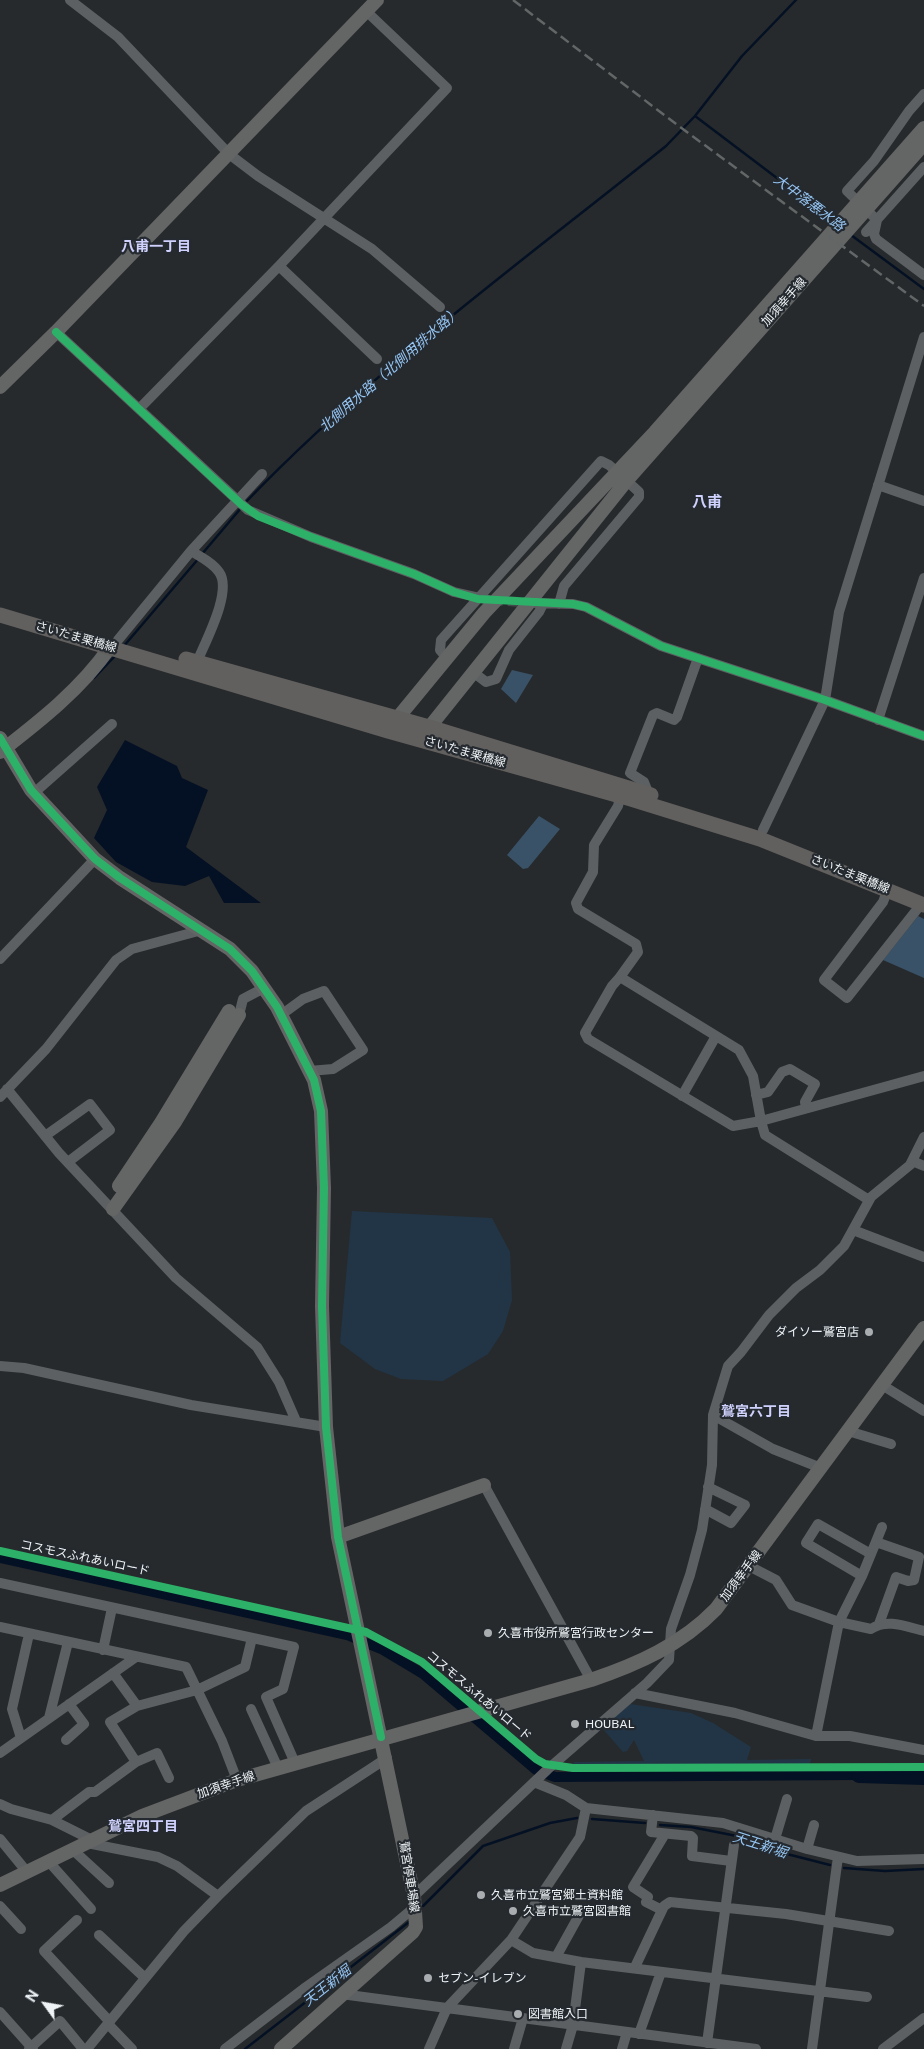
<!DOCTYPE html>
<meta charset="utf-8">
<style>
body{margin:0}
#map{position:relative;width:924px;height:2049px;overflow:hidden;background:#272a2c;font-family:"Public Sans",sans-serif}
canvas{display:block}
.north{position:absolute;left:20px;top:1979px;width:50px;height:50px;-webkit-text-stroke:4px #242a2f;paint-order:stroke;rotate:302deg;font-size:14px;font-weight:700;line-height:20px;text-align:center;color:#eff3f6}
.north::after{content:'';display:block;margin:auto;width:18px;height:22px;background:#eff3f6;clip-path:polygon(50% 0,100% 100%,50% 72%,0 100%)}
</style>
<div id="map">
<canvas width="924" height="2049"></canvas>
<div class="north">N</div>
</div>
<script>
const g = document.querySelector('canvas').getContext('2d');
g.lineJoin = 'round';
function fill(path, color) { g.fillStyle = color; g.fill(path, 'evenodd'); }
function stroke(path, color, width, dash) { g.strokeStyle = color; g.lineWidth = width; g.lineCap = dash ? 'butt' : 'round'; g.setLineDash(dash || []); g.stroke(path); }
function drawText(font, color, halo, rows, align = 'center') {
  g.font = font + ' "Public Sans","Noto Sans JP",sans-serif'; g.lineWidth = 4.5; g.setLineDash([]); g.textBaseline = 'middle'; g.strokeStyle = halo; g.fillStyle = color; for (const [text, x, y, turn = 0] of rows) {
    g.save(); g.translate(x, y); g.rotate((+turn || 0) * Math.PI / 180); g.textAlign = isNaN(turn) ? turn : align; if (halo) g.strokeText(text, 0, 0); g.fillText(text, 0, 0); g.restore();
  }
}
const green = new Path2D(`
 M352,1211L492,1218L510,1252L512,1300L503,1331L488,1354L443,1381L401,1379L375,1369L340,1343Z
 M630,1704L691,1713L713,1723L751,1747L747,1760L811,1759L810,1764L573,1765L574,1762L644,1761L634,1740L627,1751L623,1752L602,1728Z`);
const forest = new Path2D(`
 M512,670L533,675L516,703L501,689Z
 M539,816L560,829L528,868L523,869L507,855Z
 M918,916L924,919V978L883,960Z`);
const water = new Path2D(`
 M125,740L177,766L182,778L208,790L186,847L261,903H224L209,876L185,886L152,882L116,862L94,838L107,810L97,787Z`);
const stream = new Path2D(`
 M695,116L835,222
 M851,235L924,289
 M244,504C372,370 523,261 666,146L695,116L742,56L796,0
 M202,554L241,508
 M123,647L199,558
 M94,678L116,655
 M592,1819L645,1823
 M660,1825L691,1827L742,1837L787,1854L830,1865
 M844,1868L885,1871L924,1869
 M423,1906L483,1846L550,1823L577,1818
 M245,2049L409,1922`);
const canal = new Path2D(`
 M0,1558L347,1635L383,1650L423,1674L536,1770L555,1777L859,1775`);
const river = new Path2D(`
 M859,1775L924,1777`);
const streetTunnel = new Path2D(`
 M493,600L533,603`);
const street = new Path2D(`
 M70,0L118,37L229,154L258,176L372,249L440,307
 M924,94L909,111L874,161L847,191L877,220L874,234L876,239L924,275
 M866,232L924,167
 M279,266L377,359
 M56,332L248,510L311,537L414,574L454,592L489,600
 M139,409L279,266L447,88L365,10
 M878,485L924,501
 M191,551C201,557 213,563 219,572C233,591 205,642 197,662
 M536,603L573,604L586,607L661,646L825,700L924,736
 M559,604L564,586L639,497V492L627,481
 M118,640L191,551L262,474
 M446,657L440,650L441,640L601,461L609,465L617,472
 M473,672L486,682L496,679L509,650L539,612L543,604
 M878,720L924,578
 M34,793L112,724
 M620,797L618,806L594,845L593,872L576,903L578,909L636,944L638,952L620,977L739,1050L753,1076L761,1121L733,1126L588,1039L585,1033L612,986L620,977
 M650,797L644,782L630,773L653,715L657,713L674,720L677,717L698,658
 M763,830L825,700L839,612L924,337
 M888,889L883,902L824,980L847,998L922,903
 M0,959L95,859
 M239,1015L243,999L264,988
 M281,1015L303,999L324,991L363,1050L333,1069L309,1071
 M7,1089L59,1153L176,1278L257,1347L279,1382L296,1421
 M756,1095L768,1092L782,1072L790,1069L815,1084L805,1102L806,1108
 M682,1096L716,1036
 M0,1097L46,1049L116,960L132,949L202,930
 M45,1136L90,1104L110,1130L68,1162
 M912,1161L924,1166
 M869,1200L765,1135L761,1121L924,1076
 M853,1230L924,1257
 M0,1366L24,1368L191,1405L326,1427
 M882,1385L924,1411
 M713,1415L773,1449L821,1468
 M848,1431L891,1444
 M484,1485L591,1680
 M705,1509L731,1523L745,1505L708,1487
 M876,1542L919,1557L914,1580L908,1581L896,1577L879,1624
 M749,1566L776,1580L792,1605L839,1622L871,1629C887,1618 907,1627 924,1631
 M862,1576L806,1543L818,1524L871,1554
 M0,1583L294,1647L283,1689L266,1697L295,1763
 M0,1627L186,1667L222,1741L237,1780
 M103,1650L112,1608
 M113,1673L137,1706L197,1690L245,1667L252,1638
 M635,1693L735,1713L816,1736H850L924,1750
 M137,1706L110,1722L136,1762L157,1753L169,1778
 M251,1709L278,1768
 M49,1718L68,1642
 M816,1736L839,1622L862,1576L882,1527
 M21,1738L12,1709L29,1634
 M66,1740L84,1724L69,1704
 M0,1753L136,1657
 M0,1804L11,1809L52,1820L92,1840
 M586,1808L723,1823L807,1849L857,1861L924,1859
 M653,1815L651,1832L691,1836L693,1838L692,1856L731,1861
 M52,1820L89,1792H95L136,1762
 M0,1839L27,1872
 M775,1839L787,1799
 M87,1843L158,1857L177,1866L218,1896
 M807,1849L814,1825
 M73,1850L109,1883
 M49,1862L91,1909
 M414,1896L548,1769L647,1683L669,1660L671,1629L690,1575L702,1530L712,1465L713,1415L728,1366L741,1352L769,1315L796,1288L820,1270L844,1246L871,1197L910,1165L924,1137
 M0,1906L21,1929
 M662,1910L646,1902L648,1897L633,1887L665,1834
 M77,1920L44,1951L110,2022
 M99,1935L145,1978
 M511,1940L533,1953L581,1962L867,1997
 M556,1957L582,1910
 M635,1967L664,1906L670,1902L786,1914L889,1931
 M341,1994L756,2049
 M0,2012L33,2049
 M108,2024L132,2049
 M639,2034L661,1972
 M707,2043L734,1845
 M29,2049L60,2021L83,2049
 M87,2049L184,1931L218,1896L306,1811L387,1758
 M225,2049L306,1987L391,1927L416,1906
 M429,2049L447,2008L511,1940L580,1837L586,1808L566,1795L534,1782
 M514,2049L523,2018
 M566,2049L573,2025L581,1962
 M622,2049L627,2032
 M812,2049L838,1857
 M883,2049L924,2018`);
const secondary = new Path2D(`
 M0,387L56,332L377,0
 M391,726L484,613L655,432L924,128
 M424,734L628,479L924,144
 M0,738L31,790L95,859L120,878L230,949L252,971L277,1007L314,1080L321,1111L324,1188L322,1306L326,1427L338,1537L414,1896L416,1927L413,1932L281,2049
 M0,752C40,721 81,689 110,647
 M119,1186L161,1123L229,1011
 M113,1209L175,1122L239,1015
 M338,1537L484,1485
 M0,1885L142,1816L237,1780L591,1680C638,1664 681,1645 716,1609L924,1328`);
const primary = new Path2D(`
 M0,615L388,731L631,799L760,839L924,905
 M186,659L429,727L651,795`);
const rail = new Path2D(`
 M513,0L680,127L924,306`);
const cycleway = new Path2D(`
 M56,332L241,504L258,516L311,537L414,574L454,592L478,599L573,604L586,607L661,646L825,700L924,736
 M0,738L31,790L95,859L120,878L230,949L252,971L277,1007L314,1080L321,1111L324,1188L322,1306L326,1427L338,1537L381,1737
 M0,1551L366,1632L422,1662L536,1759L545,1764L573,1768L924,1767`);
const markers = [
 [869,1332,5,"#a9adaf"],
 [488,1633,5,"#a9adaf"],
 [575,1724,5,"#a9adaf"],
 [481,1895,5,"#a9adaf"],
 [513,1911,5,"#a9adaf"],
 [428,1978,5,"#a9adaf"],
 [518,2014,5,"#a9adaf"]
];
const streetNames = [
 ["加須幸手線",784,302,-48],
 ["さいたま栗橋線",76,637,16],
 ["さいたま栗橋線",465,752,16],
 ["さいたま栗橋線",850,874,22],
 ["コスモスふれあいロード",85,1558,12],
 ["加須幸手線",741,1576,-53],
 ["コスモスふれあいロード",479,1696,40],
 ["加須幸手線",226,1785,-19],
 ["鷲宮停車場線",409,1877,81]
];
const poiNames = [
 ["ダイソー鷲宮店",859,1332,"right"],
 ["久喜市役所鷲宮行政センター",498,1633],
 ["HOUBAL",585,1724],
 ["久喜市立鷲宮郷土資料館",491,1895],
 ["久喜市立鷲宮図書館",523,1911],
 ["セブン-イレブン",438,1978],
 ["図書館入口",528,2014]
];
const waterNames = [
 ["大中落悪水路",809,203,37],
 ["北側用水路（北側用排水路）",390,370,-41],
 ["天王新堀",760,1845,18],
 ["天王新堀",327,1986,-38]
];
const neighbourhoodNames = [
 ["八甫一丁目",156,247],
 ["鷲宮六丁目",756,1412],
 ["鷲宮四丁目",143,1827]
];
const quarterNames = [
 ["八甫",707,502]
];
fill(green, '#223546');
fill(forest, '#395267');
fill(water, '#041124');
stroke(stream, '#041124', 2.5);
stroke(canal, '#041124', 10);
stroke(river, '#041124', 16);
stroke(streetTunnel, '#45484a', 10, [10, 5]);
stroke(street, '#5d6062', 10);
stroke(secondary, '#646565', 14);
stroke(primary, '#62605f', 15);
stroke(rail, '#626667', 2.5, [10, 5]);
stroke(cycleway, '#2db169', 8);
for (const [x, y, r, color] of markers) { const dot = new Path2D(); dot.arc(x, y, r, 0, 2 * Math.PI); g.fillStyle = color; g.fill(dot); stroke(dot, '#242a2f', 2); }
drawText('12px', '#eff3f6', '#242a2f', streetNames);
drawText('12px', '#eff3f6', '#242a2f', poiNames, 'left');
drawText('italic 14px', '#95c4f2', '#242a2f', waterNames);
drawText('bold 14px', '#cfd0fb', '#242a2f', neighbourhoodNames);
drawText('bold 15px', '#cfd0fb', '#242a2f', quarterNames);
</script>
